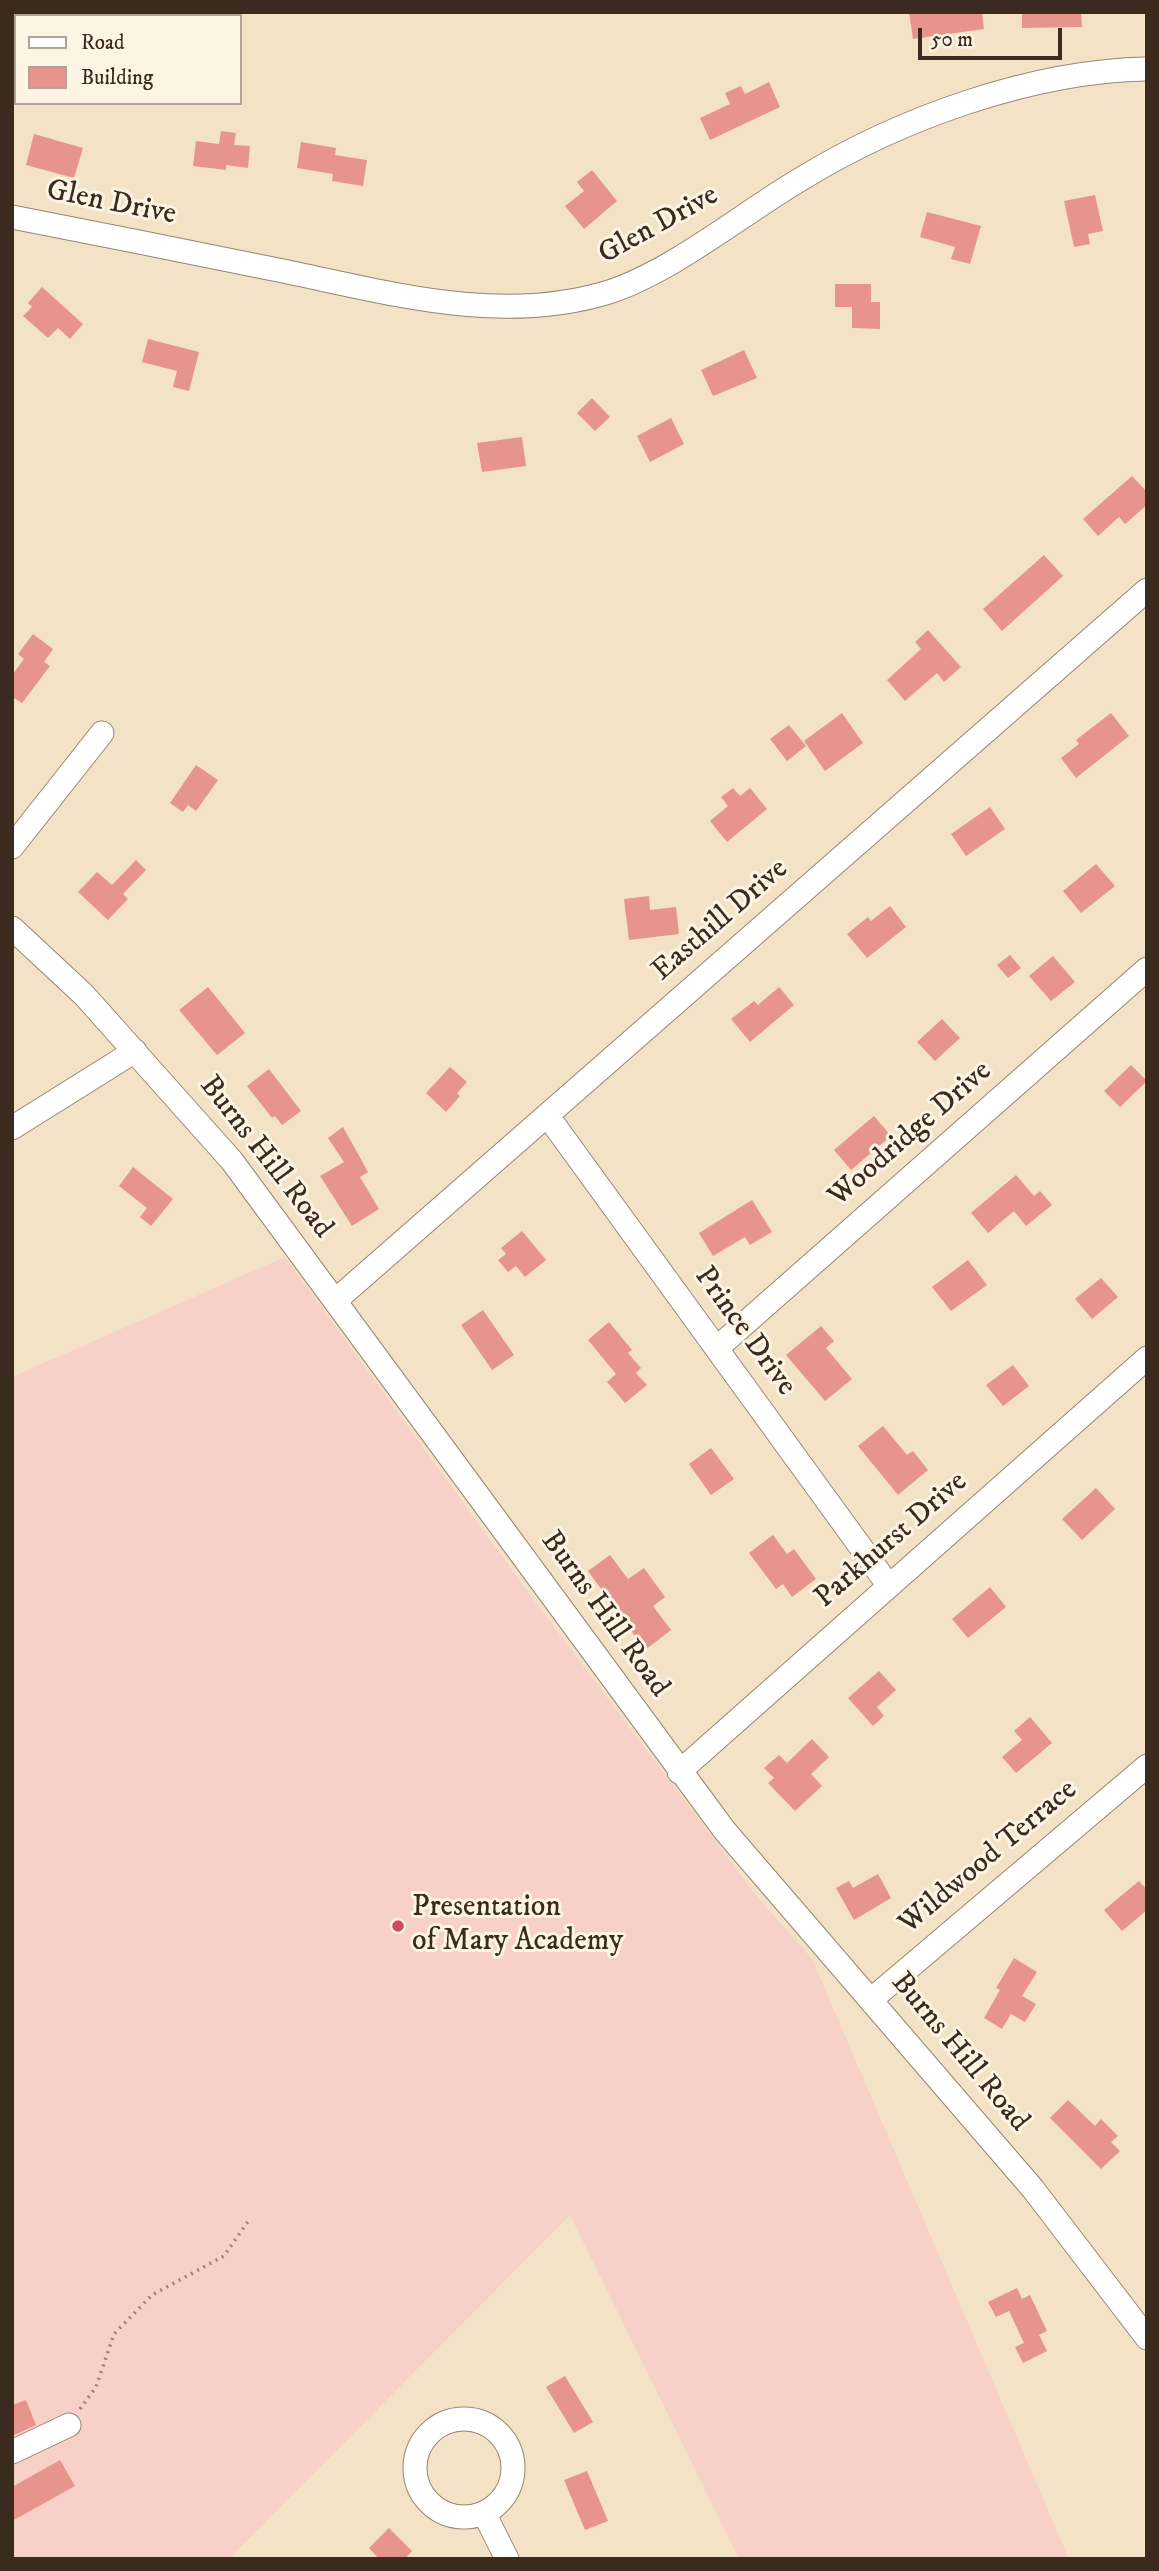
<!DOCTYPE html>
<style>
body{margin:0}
#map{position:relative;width:1159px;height:2571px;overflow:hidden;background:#f3e2c5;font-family:"IM FELL DW Pica",serif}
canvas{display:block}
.frame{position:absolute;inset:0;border:14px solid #3b2a1e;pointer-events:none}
.legend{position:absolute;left:14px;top:14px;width:228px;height:91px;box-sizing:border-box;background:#fcf5e5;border:2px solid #afa495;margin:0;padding:9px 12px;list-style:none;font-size:21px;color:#3b2a1e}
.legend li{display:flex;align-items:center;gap:14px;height:35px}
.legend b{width:35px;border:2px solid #afa495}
.scale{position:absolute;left:918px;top:28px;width:144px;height:32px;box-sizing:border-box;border:4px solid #3b2a1e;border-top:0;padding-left:9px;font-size:21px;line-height:24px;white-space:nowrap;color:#3b2a1e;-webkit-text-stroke:5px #fcf5e5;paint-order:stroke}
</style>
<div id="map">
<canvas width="1159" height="2571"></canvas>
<div class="frame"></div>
<ul class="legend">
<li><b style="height:9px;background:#fff"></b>Road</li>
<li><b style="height:19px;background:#e7958c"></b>Building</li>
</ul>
<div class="scale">50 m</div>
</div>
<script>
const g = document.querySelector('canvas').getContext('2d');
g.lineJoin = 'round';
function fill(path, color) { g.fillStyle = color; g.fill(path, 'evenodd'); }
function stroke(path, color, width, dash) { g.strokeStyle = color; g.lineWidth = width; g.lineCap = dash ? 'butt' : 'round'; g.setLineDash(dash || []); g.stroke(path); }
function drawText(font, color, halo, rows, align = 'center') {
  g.font = font + ' "IM FELL DW Pica",serif'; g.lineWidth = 6; g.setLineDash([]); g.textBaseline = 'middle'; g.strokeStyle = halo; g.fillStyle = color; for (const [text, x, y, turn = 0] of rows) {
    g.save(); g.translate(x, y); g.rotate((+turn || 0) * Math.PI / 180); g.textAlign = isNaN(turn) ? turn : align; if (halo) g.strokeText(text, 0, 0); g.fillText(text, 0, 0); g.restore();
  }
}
const built = new Path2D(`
 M285,1257L533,1599L755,1894L812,1959L1069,2559H739L570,2215L229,2559H12V1377Z`);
const building = new Path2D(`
 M909,12H982L984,29L913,39Z
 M1022,12H1081L1082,27L1022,28Z
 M769,82L780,107L710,140L700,118L730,104L725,93L741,86L745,94Z
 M221,131L236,133L234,145L250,146L248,168L226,165V170L193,166L196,141L219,144Z
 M34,134L83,148L74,178L26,165Z
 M301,142L336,148L335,155L367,160L363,186L332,181L333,174L297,168Z
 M592,170L617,201L584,229L565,206L584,191L577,182Z
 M1095,195L1103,231L1088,234L1090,244L1074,247L1064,201Z
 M927,212L981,226L970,264L951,259L955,247L920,237Z
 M835,284H871V302H880V329L852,328V307H835Z
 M42,287L83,324L70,339L58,328L48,338L23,316L32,307L28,303Z
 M148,339L199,352L189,391L173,387L177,371L142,362Z
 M744,350L757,378L713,396L701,370Z
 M592,398L610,417L595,431L577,413Z
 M671,418L684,444L650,462L637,436Z
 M522,437L526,466L482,472L477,443Z
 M1132,476L1147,492V505L1125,524L1119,517L1098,536L1083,519Z
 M1044,555L1063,576L1002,631L983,609Z
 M928,630L961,667L944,682L937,673L905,701L887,680L921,649L915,642Z
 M33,634L53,649L44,662L50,666L22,703L12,697V675L24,659L18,654Z
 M842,713L863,743L825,771L804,741Z
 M1111,713L1129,736L1076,778L1061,758L1079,744L1076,740Z
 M789,725L806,746L787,761L770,739Z
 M196,765L218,780L196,811L188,805L183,812L170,803Z
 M733,788L740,796L750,788L767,809L727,842L710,821L728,806L721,797Z
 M990,807L1005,829L966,856L951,834Z
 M136,860L146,870L123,894L128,899L108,920L78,892L97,872L112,885Z
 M1096,864L1115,886L1081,913L1063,891Z
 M649,896L650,910L676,907L679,934L629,940L624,899Z
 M890,906L906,927L867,958L847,934L868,917L871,921Z
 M1010,955L1021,968L1008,978L997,965Z
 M1053,956L1075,982L1051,1001L1029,976Z
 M208,987L245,1033L217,1055L179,1010Z
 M779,987L794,1005L750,1042L731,1019L754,1001L758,1005Z
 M942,1019L960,1038L935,1061L917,1042Z
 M1131,1065L1147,1081L1120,1107L1104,1091Z
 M450,1067L467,1082L457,1093L460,1096L446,1112L426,1093Z
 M269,1069L301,1111L282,1125L275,1116L272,1118L247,1086Z
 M874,1116L891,1136L851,1170L834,1150Z
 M343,1127L368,1172L360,1177L379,1209L352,1226L320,1176L344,1162L328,1138Z
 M133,1167L173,1199L151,1226L140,1217L147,1208L119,1186Z
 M1016,1175L1034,1196L1040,1191L1052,1205L1026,1226L1014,1211L988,1233L971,1213Z
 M752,1200L772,1232L750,1245L745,1237L713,1256L699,1233Z
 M522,1231L546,1260L525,1277L516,1266L508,1272L498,1260L506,1254L501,1248Z
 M968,1260L987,1285L951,1311L932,1287Z
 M1101,1278L1118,1297L1092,1319L1075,1299Z
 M483,1310L514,1355L492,1370L461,1325Z
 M609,1322L632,1350L628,1353L641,1368L636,1373L647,1385L625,1403L607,1382L616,1374L588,1340Z
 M821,1326L834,1341L826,1348L852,1379L825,1401L786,1355Z
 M1013,1365L1029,1386L1003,1406L986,1385Z
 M883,1426L907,1455L913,1451L928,1470L898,1495L858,1446Z
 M711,1448L734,1479L711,1495L689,1464Z
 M1096,1488L1115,1509L1082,1540L1062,1519Z
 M773,1535L787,1554L794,1549L816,1579L792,1597L783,1584L776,1589L749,1553Z
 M610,1555L628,1579L644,1568L665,1597L653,1606L671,1630L645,1650L588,1571Z
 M990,1587L1006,1607L968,1638L952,1619Z
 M879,1671L896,1690L877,1707L884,1716L873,1726L848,1698Z
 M1030,1717L1052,1743L1016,1773L1002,1757L1022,1740L1014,1731Z
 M812,1739L829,1757L811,1774L822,1786L795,1811L768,1783L774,1778L764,1768L779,1755L787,1763Z
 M878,1874L891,1898L854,1920L836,1888L849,1881L853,1888Z
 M1139,1881L1147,1890V1910L1122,1931L1104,1910Z
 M1014,1958L1037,1972L1022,1996L1036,2004L1025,2022L1011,2014L1002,2029L984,2018L1000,1990L996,1988Z
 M1068,2100L1095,2126L1101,2119L1118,2136L1111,2142L1120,2151L1101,2169L1050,2118Z
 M1017,2288L1022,2299L1030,2295L1047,2331L1039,2335L1047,2351L1023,2363L1015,2347L1024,2343L1009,2311L996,2317L988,2302Z
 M565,2376L593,2422L574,2433L546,2387Z
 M26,2400L36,2425L12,2436V2405Z
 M60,2460L75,2486L12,2521V2487Z
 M587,2471L608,2521L585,2530L564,2480Z
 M389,2528L412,2551L405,2559H379L369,2548Z`);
const path = new Path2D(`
 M80,2409L96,2387L114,2334L152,2295L224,2256L249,2220`);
const minor = new Path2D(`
 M12,217C101,234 189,252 278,270C387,292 499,326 609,292C673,271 742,214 801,179C899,119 1031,71 1147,69
 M12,847L102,733
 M12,928L84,995L232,1161L725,1831L1033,2189L1147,2338
 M547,1115L889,1586
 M12,1128L135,1051
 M336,1300L1147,590
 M717,1348L1147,969
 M679,1772L1147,1358
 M872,1999L1147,1766
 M415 2468a49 49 0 1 1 98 0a49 49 0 1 1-98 0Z
 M12,2452L69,2425
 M484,2513L507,2559`);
const markers = [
 [398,1926,7,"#d1495b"]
];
const streetNames = [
 ["Glen Drive",111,204,11],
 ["Glen Drive",659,226,-29],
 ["Easthill Drive",721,921,-41],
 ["Woodridge Drive",911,1135,-41],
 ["Burns Hill Road",265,1158,52],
 ["Prince Drive",744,1332,54],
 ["Parkhurst Drive",892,1541,-41],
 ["Burns Hill Road",604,1615,54],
 ["Wildwood Terrace",989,1858,-40],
 ["Burns Hill Road",959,2053,50]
];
const poiNames = [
 ["Presentation",412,1909],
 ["of Mary Academy",412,1943]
];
fill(built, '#f7d1c7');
fill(building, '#e7958c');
stroke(minor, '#978672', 25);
stroke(path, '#978672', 3.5, [2, 5]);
stroke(minor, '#fff', 23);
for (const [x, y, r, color] of markers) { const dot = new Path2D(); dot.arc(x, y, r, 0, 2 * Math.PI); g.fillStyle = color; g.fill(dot); stroke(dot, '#fcf5e5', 2.5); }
drawText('30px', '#3b2a1e', '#fcf5e5', streetNames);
drawText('30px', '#3b2a1e', '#fcf5e5', poiNames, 'left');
</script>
